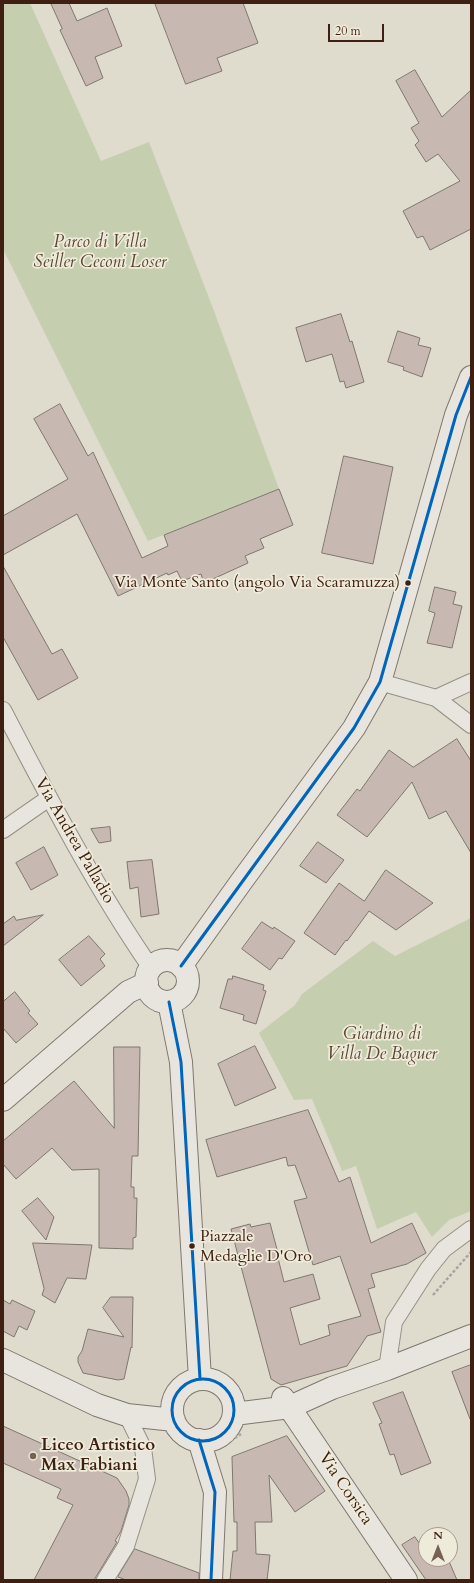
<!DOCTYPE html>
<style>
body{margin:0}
#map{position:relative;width:474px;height:1583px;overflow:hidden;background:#dfdcce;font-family:Cardo,serif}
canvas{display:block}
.frame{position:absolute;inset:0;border:4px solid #3e1f12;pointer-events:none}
.north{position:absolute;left:418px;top:1527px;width:40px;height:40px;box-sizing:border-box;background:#efebda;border:1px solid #a8998a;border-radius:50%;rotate:0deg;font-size:11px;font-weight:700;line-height:16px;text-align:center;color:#3e1f12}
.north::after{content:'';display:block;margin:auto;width:14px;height:18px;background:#766154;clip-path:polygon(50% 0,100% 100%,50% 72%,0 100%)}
.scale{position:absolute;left:328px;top:24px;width:56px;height:18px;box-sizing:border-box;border:2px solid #3e1f12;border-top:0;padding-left:5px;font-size:12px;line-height:14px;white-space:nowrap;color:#3e1f12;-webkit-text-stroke:3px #efebda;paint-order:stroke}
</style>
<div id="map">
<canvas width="474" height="1583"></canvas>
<div class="frame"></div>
<div class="north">N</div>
<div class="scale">20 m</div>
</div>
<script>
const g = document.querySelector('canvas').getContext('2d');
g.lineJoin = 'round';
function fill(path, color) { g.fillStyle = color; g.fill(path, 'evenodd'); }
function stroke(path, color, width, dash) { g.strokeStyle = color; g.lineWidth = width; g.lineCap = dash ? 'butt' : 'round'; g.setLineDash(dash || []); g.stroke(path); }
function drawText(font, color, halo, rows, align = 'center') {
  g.font = font + ' Cardo,serif'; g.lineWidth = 3.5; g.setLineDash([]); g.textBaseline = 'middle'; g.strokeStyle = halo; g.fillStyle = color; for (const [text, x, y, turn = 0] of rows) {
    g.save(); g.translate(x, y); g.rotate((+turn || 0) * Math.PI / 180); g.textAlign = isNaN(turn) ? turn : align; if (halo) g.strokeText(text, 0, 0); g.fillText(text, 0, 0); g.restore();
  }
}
const green = new Path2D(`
 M3,3H30L101,161L149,142L214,311L279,489L148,541L4,251H3Z
 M471,918V1211L449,1220L432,1237L416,1212L377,1229L356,1166L342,1171L312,1099L294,1100L259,1033L295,1005L302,994L373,941L395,956Z`);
const building = new Path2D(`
 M51,3H69L77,21L107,8L122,46L95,57L103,78L86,86L60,30L62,29Z
 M155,3H243L258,43L217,58L222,71L186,84Z
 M415,70L442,117L471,90V229L430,250L423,236L417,238L403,211L460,181L438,154L426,162L415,145L419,141L411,128L419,123L396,81Z
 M341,314L350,342L352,341L364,382L346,388L344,381L340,382L332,354L306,362L296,328Z
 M398,331L420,338L418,345L431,348L422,377L403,370L404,367L388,362Z
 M60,404L88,456L93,452L142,558L168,546L164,535L279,489L293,525L260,539L264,548L245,556L248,563L204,583L201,574L182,581L177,571L168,575L167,573L118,596L77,514L3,555V516L68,479L34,419Z
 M344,456L393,467L373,564L322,553Z
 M3,566L52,654L62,649L78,678L38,700L3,637Z
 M435,587L456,592L453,604L462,606L452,648L427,643L435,613L429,611Z
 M457,739L471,761V853L446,811L429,819L412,782L367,837L337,815L357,789L360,791L389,750L413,767Z
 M110,827L111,841L99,843L91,829Z
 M318,842L344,860L326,883L300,866Z
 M44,847L58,875L31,890L16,863Z
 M152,860L159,914L141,917L138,887L130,889L127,862Z
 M386,870L433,903L396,930L369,911L347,941L346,940L335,955L304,933L339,883L364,901Z
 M43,915L3,946V924L14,916L16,920Z
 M262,922L273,929L274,927L295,941L282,959L279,958L270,970L242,949Z
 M89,936L105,954L100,959L105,966L81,986L59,960Z
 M233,976L264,985L263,990L266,991L256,1024L243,1020L244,1015L220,1008L228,979H232Z
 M15,992L30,1011L28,1013L38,1024L16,1043L3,1028V1002Z
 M255,1046L276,1088L235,1106L218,1064Z
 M114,1047H140L138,1156H132L131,1187H134V1198H137L136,1237L133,1238V1249L99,1248V1169L72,1170L52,1148L16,1179L3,1164V1141L74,1081L114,1128Z
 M308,1110L339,1182L350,1177L371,1243L412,1223L426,1253L407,1264L371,1274L375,1287L368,1289L381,1332L367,1336L347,1366L281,1385L271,1379L231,1229L250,1224L251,1227L270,1223L279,1257L278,1258L284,1282L313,1274L320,1299L290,1308L300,1345L330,1335L328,1325L361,1316L340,1256L313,1265L294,1201L307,1198L295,1165L288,1166L286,1157L217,1177L206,1140Z
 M38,1198L54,1217L46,1240L22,1211Z
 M33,1243L92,1245L86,1279L67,1278L55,1303L42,1295L44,1289Z
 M111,1297H133L132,1348L131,1347L124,1379L118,1380L83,1373L78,1362V1357L82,1351L88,1329L124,1337L103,1308Z
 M3,1300L10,1304L12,1300L35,1311L27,1330L19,1326L14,1337L3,1331Z
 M471,1365V1419H470L452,1372Z
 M403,1392L431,1463L401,1475L394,1454L390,1455L379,1424L382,1423L373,1403Z
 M3,1426L117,1478L126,1491L129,1499V1505L121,1531L115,1541L117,1542L94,1580H34L73,1505L57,1498L61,1489L3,1463Z
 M287,1436L325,1491L295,1512L269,1475L272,1522H255L256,1554L270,1555L267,1580H230L233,1551H237V1522H234L232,1457Z
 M415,1537L426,1553V1559H448L457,1580H426L402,1545Z
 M135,1549L199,1573V1580H126L118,1577Z`);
const path = new Path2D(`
 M433,1295L471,1252
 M222,1446L241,1434`);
const street = new Path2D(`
 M380,682L436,698L471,725
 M436,698L471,682
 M3,710C49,798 95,887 151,968
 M3,830L49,798
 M387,1369L394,1322L428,1269L444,1249L471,1229
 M105,1580L126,1546L147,1479L143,1448L127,1415`);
const secondary = new Path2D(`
 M146 981a21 21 0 1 1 42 0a21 21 0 1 1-42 0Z
 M181,966L241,882L354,728L380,682L456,415L471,377
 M169,1002L181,1062L200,1379
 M3,1100L128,992L147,983
 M3,1360L97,1405L127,1415L174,1420
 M172 1410a31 31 0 1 1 62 0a31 31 0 1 1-62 0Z
 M283,1398L406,1580
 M234,1414L290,1407L332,1388L387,1369L471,1336
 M199,1440L215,1492L211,1580`);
const bus1 = new Path2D(`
 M181,966L354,728L380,682L456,415L471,377
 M169,1002L181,1062L200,1379
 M172 1410a31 31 0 1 1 62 0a31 31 0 1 1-62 0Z
 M199,1440L215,1492L211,1580`);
const markers = [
 [408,583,3.5,"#3e1f12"],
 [192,1246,3.5,"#3e1f12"],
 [33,1456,4,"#766154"]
];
const busNames = [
 ["Via Monte Santo (angolo Via Scaramuzza)",400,583],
 ["Piazzale",200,1237,"left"],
 ["Medaglie D'Oro",200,1257,"left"]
];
const parkNames = [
 ["Parco di Villa",100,243],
 ["Seiller Ceconi Loser",100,263],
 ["Giardino di",382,1035],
 ["Villa De Baguer",382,1055]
];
const streetNames = [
 ["Via Andrea Palladio",74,841,60],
 ["Via Corsica",345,1489,56]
];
const poiNames = [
 ["Liceo Artistico",41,1446],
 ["Max Fabiani",41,1466]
];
fill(green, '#c6ceb0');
fill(building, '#c7b9b1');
stroke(building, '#7f776e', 1);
stroke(street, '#969086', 18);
stroke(secondary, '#7f776e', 24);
stroke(path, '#a8a39d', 2.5, [3, 2]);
stroke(street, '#e7e5de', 16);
stroke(secondary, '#e7e5de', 22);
stroke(bus1, '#0065bd', 3);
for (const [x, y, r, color] of markers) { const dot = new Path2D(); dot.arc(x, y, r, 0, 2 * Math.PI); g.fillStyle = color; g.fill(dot); stroke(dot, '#efebda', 1.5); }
drawText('16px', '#3e1f12', '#efebda', busNames, 'right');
drawText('italic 17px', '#5b4833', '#efebda', parkNames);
drawText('17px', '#3e1f12', '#efebda', streetNames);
drawText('bold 17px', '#3e1f12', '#efebda', poiNames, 'left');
</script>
